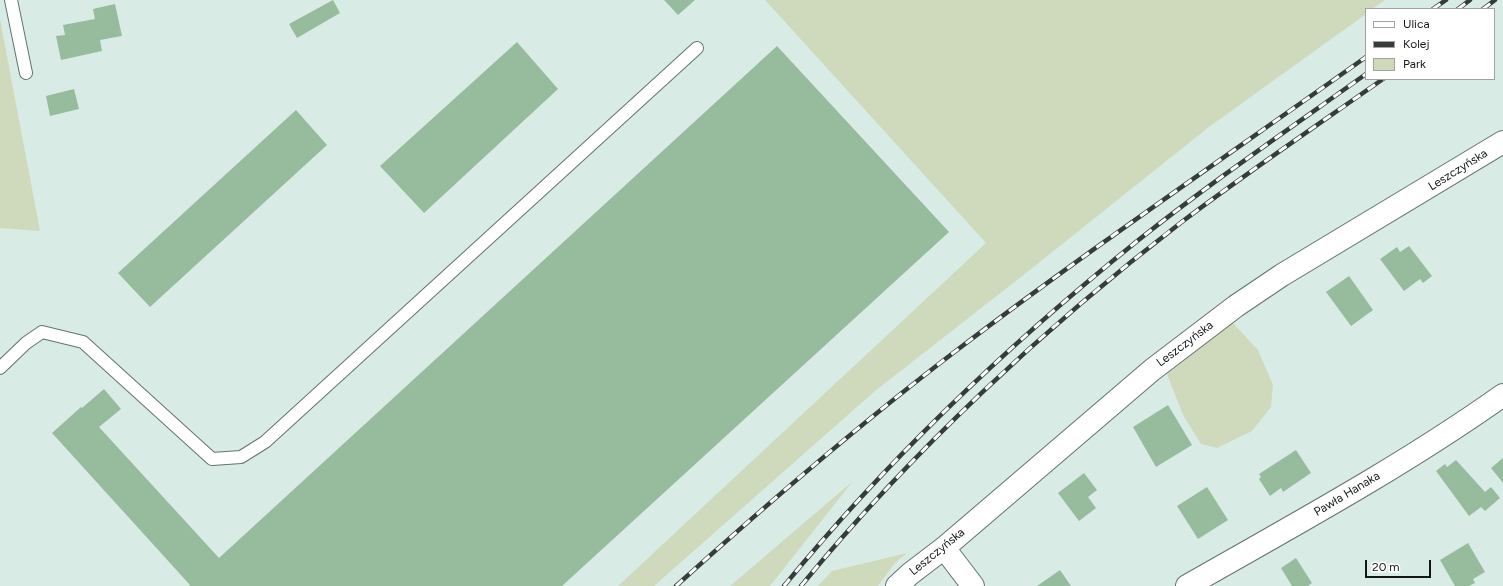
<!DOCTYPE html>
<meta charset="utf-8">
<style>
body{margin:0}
#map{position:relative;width:1503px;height:586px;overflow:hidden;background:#d9ebe5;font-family:Figtree,sans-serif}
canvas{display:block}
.legend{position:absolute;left:1365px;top:8px;width:130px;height:72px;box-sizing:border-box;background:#fff;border:1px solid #a0a3a2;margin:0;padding:5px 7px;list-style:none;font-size:12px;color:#121816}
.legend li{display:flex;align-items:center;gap:8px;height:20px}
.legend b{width:20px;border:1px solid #a0a3a2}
.scale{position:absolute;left:1365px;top:560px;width:66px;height:18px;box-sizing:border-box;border:2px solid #121816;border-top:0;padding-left:5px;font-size:12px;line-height:14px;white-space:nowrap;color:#121816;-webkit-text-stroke:3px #fff;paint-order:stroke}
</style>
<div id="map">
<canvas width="1503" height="586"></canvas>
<ul class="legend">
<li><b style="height:5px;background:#fff"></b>Ulica</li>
<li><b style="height:5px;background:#353d3a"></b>Kolej</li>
<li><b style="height:11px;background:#cfdabd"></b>Park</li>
</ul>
<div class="scale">20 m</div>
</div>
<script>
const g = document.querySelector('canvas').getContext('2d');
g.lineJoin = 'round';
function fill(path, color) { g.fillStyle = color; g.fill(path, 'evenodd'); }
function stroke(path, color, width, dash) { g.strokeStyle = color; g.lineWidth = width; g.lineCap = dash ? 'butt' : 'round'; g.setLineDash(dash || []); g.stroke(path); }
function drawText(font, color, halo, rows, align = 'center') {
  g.font = font + ' Figtree,sans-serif'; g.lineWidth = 3.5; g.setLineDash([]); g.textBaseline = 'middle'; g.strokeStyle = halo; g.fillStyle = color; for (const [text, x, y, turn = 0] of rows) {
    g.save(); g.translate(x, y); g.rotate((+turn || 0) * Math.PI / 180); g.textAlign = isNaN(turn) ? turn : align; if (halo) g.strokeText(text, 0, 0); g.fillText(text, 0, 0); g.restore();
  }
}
const green = new Path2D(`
 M765,0H1385L1372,9H1366V14L1209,127L1021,277L875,391L654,586H618L986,243Z
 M0,19L40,231L0,228Z
 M1232,322L1258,350L1273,385L1271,407L1252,431L1217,448L1201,444L1183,415L1167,374Z
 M853,481L770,586H730Z
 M907,553L895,563L878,586H818L832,571Z`);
const building = new Path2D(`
 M333,0L340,13L297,38L289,24Z
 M664,0H695L678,15Z
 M115,4L122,36L100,40L102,51L61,60L56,36L65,35L63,25L95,19L93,9Z
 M517,42L558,89L424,213L380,166Z
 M777,46L949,232L562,586H189L190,585L52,433L81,407L82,408L104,389L121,409L99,427L219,558Z
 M74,89L79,109L50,116L46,96Z
 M296,110L327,145L150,307L118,273Z
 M1409,246L1432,276L1423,283L1420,279L1404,291L1380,259L1397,247L1400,252Z
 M1349,276L1373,310L1351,326L1326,292Z
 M1168,405L1192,445L1156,467L1133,427Z
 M1296,450L1311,473L1283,492L1281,488L1270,496L1259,479L1261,477L1259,474Z
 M1503,458V483L1491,468Z
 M1456,460L1485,492L1491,487L1500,498L1485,511L1481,507L1469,516L1436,471L1445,464L1447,467Z
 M1084,473L1097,490L1088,497L1096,508L1079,521L1058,493Z
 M1207,487L1228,520L1198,539L1177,506Z
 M1468,543L1485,572L1473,579L1475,583L1469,586H1455L1440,560Z
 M1296,558L1312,583L1308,586H1292L1281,568Z
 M1060,570L1071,586H1037Z`);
const service = new Path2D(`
 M11,0L26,73
 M0,368L26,343L42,332L83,342L212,459L241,457L265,442L697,48`);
const minor = new Path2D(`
 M944,548L973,586
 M897,586L910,574L944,548L1152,370L1236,306L1282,275L1503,142
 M1187,586C1294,525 1403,466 1503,395`);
const rail = new Path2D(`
 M1433,9L1446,0
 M1458,9L1470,0
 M1483,9L1495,0
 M676,586C768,503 862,422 961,347C1093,247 1231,153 1366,57
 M784,586C888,459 1008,345 1136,242C1210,183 1289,129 1366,74
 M801,586C911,452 1046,326 1183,221C1248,172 1316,126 1383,79`);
const streetNames = [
 ["Leszczyńska",1458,170,-32],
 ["Leszczyńska",1185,344,-37],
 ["Pawła Hanaka",1347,494,-31],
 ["Leszczyńska",937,552,-39]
];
fill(green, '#cfdabd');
fill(building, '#96bc9d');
stroke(service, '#63736e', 14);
stroke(minor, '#63736e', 24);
stroke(service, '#fff', 12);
stroke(minor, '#fff', 22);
stroke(rail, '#353d3a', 4.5);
stroke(rail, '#fff', 3, [9]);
drawText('12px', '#121816', '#fff', streetNames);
</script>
